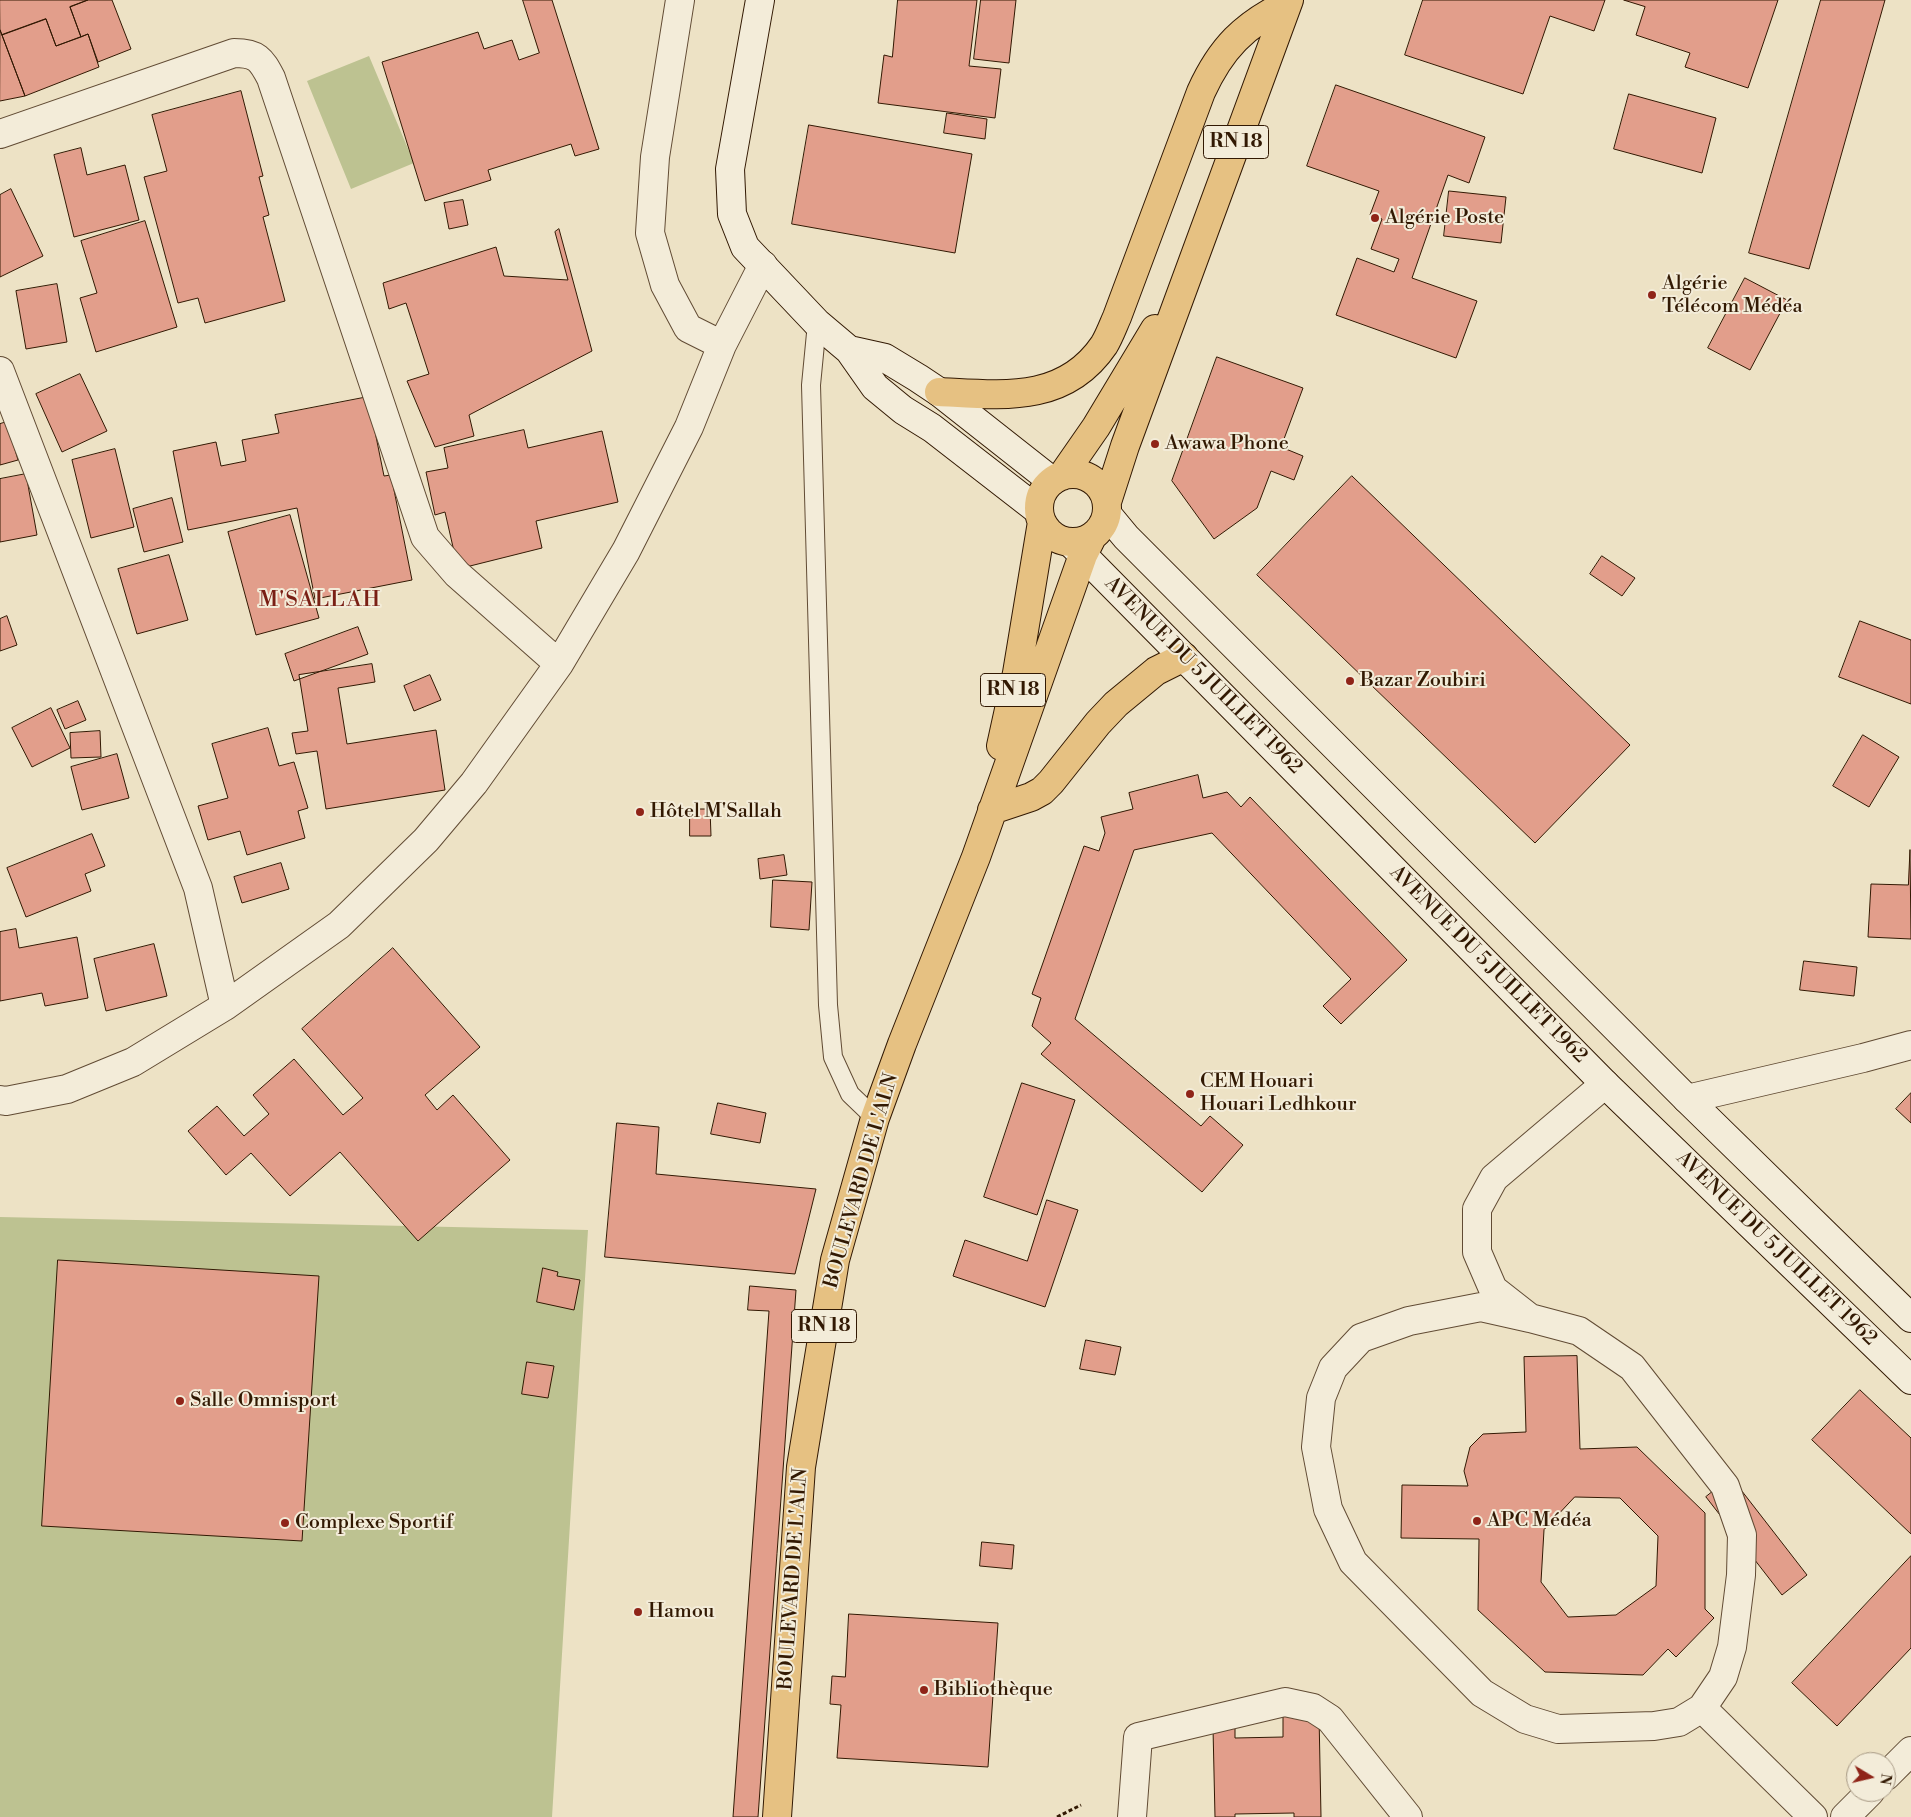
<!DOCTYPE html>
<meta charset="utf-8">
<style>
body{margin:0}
#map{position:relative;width:1911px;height:1817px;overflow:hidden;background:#ede2c5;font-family:"Libre Bodoni",serif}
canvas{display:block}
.north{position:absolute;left:1846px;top:1752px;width:50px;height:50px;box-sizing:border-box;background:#f3ecd9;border:1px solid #a69883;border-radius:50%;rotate:99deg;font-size:14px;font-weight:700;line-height:20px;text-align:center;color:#321903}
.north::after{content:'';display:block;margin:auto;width:18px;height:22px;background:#8f2418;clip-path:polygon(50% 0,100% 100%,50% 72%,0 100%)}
</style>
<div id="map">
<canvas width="1911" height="1817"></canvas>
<div class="north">N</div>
</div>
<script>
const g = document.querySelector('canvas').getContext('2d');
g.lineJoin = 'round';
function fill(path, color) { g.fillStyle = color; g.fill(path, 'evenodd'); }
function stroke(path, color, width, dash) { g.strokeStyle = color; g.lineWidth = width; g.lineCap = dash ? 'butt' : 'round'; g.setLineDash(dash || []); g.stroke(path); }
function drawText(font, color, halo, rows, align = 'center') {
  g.font = font + ' "Libre Bodoni",serif'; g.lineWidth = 4; g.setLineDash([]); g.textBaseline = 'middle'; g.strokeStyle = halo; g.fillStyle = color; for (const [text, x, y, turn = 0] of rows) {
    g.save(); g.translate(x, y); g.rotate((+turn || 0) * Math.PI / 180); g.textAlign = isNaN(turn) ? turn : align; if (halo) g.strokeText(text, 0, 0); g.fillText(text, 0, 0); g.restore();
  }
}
const green = new Path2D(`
 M369,56L414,163L351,189L307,81Z
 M0,1217L588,1230L552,1817H0Z`);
const building = new Path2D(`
 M0,0H88L70,7L81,37L56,46L46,19L2,35L0,30Z
 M88,0H112L131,49L98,62L88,34L81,37L70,7Z
 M523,0H552L599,149L575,156L571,144L488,170L491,180L425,201L382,62L478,32L484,49L512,40L519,60L539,53Z
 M898,0H977L969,66L1001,69L995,118L878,103L884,55L892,57Z
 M981,0H1016L1009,63L974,59Z
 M1423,0H1605L1594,31L1550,16L1523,94L1405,55Z
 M1624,0H1778L1748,88L1685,67L1690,53L1636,35L1645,7Z
 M1821,0H1885L1809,269L1749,253Z
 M46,19L56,46L88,34L99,67L25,96L2,35Z
 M0,30L25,96L0,101Z
 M1336,85L1485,137L1469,183L1448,175L1412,278L1477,301L1456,358L1336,315L1357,258L1394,272L1399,259L1371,249L1382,219L1370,215L1379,191L1307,166Z
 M241,91L263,176L259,177L269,215L263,217L285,301L205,323L198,298L178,303L144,177L167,171L152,115Z
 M1629,94L1716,118L1702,173L1614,149Z
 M947,113L987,119L985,139L944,133Z
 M809,125L972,154L955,253L792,224Z
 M81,148L87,175L125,165L139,220L74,237L54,155Z
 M11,189L43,256L0,277V195Z
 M1449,191L1506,197L1501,243L1444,236Z
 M463,200L468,225L449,229L444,203Z
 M145,221L177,327L96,352L80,298L97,293L81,241Z
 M559,229L592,351L469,415L474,436L435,447L407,381L429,374L406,303L389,309L383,283L496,247L504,276L568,280L555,232Z
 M1745,278L1787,300L1750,370L1708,348Z
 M57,284L67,342L26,349L16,291Z
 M1217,357L1303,388L1281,447L1303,456L1294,480L1271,471L1257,508L1214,539L1172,481Z
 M80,374L107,431L62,452L36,394Z
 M368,397L384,476L391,475L412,580L315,599L297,508L188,530L173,451L216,442L221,466L246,461L242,440L279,433L275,415Z
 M7,422L18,460L0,465V424Z
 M524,430L528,448L602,431L618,502L536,521L542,548L458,569L445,512L435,515L426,472L448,468L444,448Z
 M115,449L134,527L91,538L72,460Z
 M26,474L37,535L0,542V479Z
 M1352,476L1630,745L1535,843L1257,575Z
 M172,498L183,542L144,552L133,509Z
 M290,515L319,618L256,635L228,532Z
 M169,555L188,620L137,634L118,569Z
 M1602,556L1635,578L1622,596L1590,574Z
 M7,616L17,645L0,651V619Z
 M1860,621L1911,640V704L1839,677Z
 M358,627L368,654L294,681L285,654Z
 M372,664L375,682L338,688L347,744L436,730L445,790L326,809L317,751L296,754L292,733L308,731L299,675Z
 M430,675L441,700L414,711L404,686Z
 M78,701L86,720L65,729L57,710Z
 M51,708L70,748L32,767L12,728Z
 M268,728L279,766L294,762L308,808L298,811L305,838L247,855L240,831L208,840L198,806L228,798L212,744Z
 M100,731L101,757L71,758L70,733Z
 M1863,735L1899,757L1869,807L1833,786Z
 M117,754L129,798L82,810L71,767Z
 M1198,775L1203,798L1227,792L1241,807L1250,797L1407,960L1341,1024L1323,1006L1351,979L1212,833L1134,850L1075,1019L1201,1126L1210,1116L1243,1145L1202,1192L1041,1054L1051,1043L1032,1026L1041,998L1032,994L1084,846L1099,851L1105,833L1101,817L1133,809L1129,793Z
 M690,809H710L711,836H690Z
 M92,834L105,866L85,874L91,891L26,917L7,868Z
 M1910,850L1911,939L1868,937L1871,884L1908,885Z
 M784,855L787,875L760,879L758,859Z
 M281,863L289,889L242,903L234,877Z
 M773,880L812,882L809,930L771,927Z
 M16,929L19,948L77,937L88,998L45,1006L42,993L0,1001V932Z
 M154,944L167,996L106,1011L94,959Z
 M393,948L480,1047L425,1095L437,1110L453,1095L510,1160L418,1241L340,1152L290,1196L251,1153L226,1175L188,1131L217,1106L244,1136L269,1114L253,1095L294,1059L343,1115L363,1098L302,1029Z
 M1804,961L1857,967L1854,996L1800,990Z
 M1022,1083L1075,1100L1037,1215L984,1197Z
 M1911,1093V1123L1896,1109Z
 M718,1103L766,1113L760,1143L711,1134Z
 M617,1123L659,1127L656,1174L816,1189L795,1274L605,1257Z
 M1047,1200L1078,1210L1045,1307L953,1276L965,1240L1027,1261Z
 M58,1260L319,1276L302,1541L42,1526Z
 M543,1268L558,1272L557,1276L580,1280L574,1310L537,1302Z
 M750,1286L796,1290L758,1817H733L769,1311L748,1310Z
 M1086,1340L1121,1347L1115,1375L1080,1369Z
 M1577,1356L1580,1449L1637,1447L1705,1513V1609L1714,1618L1676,1657L1668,1649L1643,1675L1545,1672L1478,1610L1479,1539L1401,1538L1402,1485L1468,1486L1464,1471L1470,1447L1483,1434L1526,1432L1524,1357ZM1575,1497L1620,1498L1658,1536L1656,1586L1616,1615L1568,1617L1541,1582L1544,1530Z
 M527,1362L554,1366L548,1398L522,1394Z
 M1860,1390L1911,1438V1534L1812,1440Z
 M1731,1477L1807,1575L1782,1595L1706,1497Z
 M982,1542L1014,1545L1012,1569L980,1566Z
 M1911,1556V1648L1837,1726L1792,1683Z
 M849,1614L998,1623L988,1767L837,1758L841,1705L830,1704L832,1676L845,1677Z
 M1319,1714L1321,1817H1294V1813L1235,1814V1817H1215L1213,1728H1235V1738L1283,1737V1715Z`);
const path = new Path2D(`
 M1057,1817L1081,1805`);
const lane = new Path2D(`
 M817,323L811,385L828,1005L833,1057L850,1094L875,1118`);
const street = new Path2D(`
 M680,0L655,157L650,233L665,285L688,328L722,345
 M0,134L234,53C257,53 261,59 271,78L425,537L457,574L559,664
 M0,371L198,888L225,1006
 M1687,1099L1863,1058L1911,1045
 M0,1100L6,1101L67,1089L133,1062L225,1006L339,925L426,840L474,783L559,664L626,551L689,427L722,345L763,265
 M1530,1318L1481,1307L1409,1321L1361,1338L1333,1368L1321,1398L1316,1447L1328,1509L1353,1562L1482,1693L1525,1719L1558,1729L1654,1726L1679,1722L1702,1708L1723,1677L1732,1647L1741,1575L1742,1535L1725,1486L1632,1367L1579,1331L1530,1318L1493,1289L1477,1252V1209L1494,1178L1605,1084
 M1702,1708L1813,1817
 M1886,1776L1911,1751
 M1132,1817L1138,1737L1285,1702L1313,1708L1330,1719L1408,1817
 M1845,1817L1870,1792`);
const secondary = new Path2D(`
 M760,0L730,169L732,214L745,247L817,323L849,350L875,387L903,410L932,428L1039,511
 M849,350L885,358L918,378L939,392L1052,481
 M1107,514L1126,537L1687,1099L1911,1318
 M1071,543L1605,1084L1911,1380`);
const primary = new Path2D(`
 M939,392C1001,395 1064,404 1104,345C1109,337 1113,326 1117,317L1201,92C1221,48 1244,25 1287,4
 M1039 508a34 34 0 1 1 68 0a34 34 0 1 1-68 0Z
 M1062,476L1096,427L1155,329
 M1107,502L1125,446L1289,0
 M1001,746L1017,673L1042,522
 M992,810L1031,797L1042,791L1051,782L1098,723L1116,704L1156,671L1184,657
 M777,1817L801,1467L835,1260L875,1118L902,1044L976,857L1083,555L1092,537`);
const markers = [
 [1375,218,5,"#8f2418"],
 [1652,295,5,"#8f2418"],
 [1155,444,5,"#8f2418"],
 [1350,681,5,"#8f2418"],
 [640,812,5,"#8f2418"],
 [1190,1094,5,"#8f2418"],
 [180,1401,5,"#8f2418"],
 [1477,1521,5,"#8f2418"],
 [285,1523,5,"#8f2418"],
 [638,1612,5,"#8f2418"],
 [924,1690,5,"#8f2418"]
];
const shields = [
 [1236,142,65],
 [1013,690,65],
 [824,1326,65]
];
const shieldNames = [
 ["RN 18",1236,142],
 ["RN 18",1013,690],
 ["RN 18",824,1326]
];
const poiNames = [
 ["Algérie Poste",1385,218],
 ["Algérie",1662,284],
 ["Télécom Médéa",1662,307],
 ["Awawa Phone",1165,444],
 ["Bazar Zoubiri",1360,681],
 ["Hôtel M'Sallah",650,812],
 ["CEM Houari",1200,1082],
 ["Houari Ledhkour",1200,1105],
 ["Salle Omnisport",190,1401],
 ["APC Médéa",1487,1521],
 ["Complexe Sportif",295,1523],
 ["Hamou",648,1612],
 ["Bibliothèque",934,1690]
];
const streetNames = [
 ["AVENUE DU 5 JUILLET 1962",1203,676,45],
 ["AVENUE DU 5 JUILLET 1962",1488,965,45],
 ["BOULEVARD DE L'ALN",862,1181,-74],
 ["AVENUE DU 5 JUILLET 1962",1776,1249,44],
 ["BOULEVARD DE L'ALN",794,1579,-86]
];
const quarterNames = [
 ["M'SALLAH",320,601]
];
fill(green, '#bdc291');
fill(building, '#e29e8b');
stroke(building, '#321903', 1);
stroke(lane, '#614b34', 20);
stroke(street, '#614b34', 30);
stroke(secondary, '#321903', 30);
stroke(primary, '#321903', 30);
stroke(path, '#321903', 3, [4, 2.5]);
stroke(lane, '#f3ecd9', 18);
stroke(street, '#f3ecd9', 28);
stroke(secondary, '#f3ecd9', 28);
stroke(primary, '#e6c182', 28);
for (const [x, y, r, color] of markers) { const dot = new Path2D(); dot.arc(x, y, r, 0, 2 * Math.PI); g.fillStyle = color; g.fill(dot); stroke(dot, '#f3ecd9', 2); }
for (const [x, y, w] of shields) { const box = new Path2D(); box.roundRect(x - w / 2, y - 16.5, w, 33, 4); g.fillStyle = '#f3ecd9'; g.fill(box); stroke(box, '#321903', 1); }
drawText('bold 19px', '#321903', null, shieldNames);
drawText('20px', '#321903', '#f3ecd9', poiNames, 'left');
drawText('20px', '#321903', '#f3ecd9', streetNames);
g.letterSpacing = '1px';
drawText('22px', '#7a1f14', '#f3ecd9', quarterNames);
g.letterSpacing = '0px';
</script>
